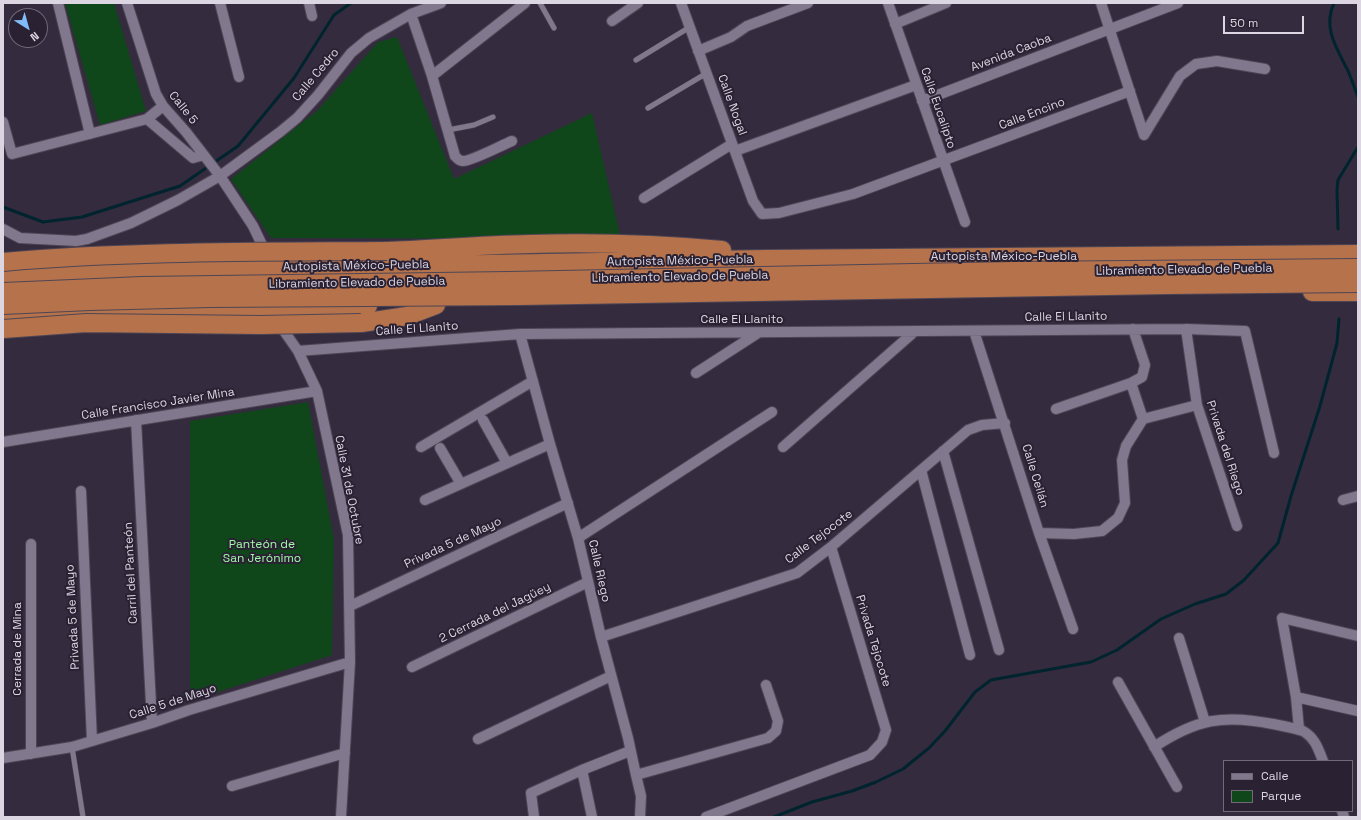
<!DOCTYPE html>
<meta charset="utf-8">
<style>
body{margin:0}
#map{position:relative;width:1361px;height:820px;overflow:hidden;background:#342b3e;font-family:"Space Grotesk",sans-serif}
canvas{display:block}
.frame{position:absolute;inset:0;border:4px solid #dbd6e2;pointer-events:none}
.legend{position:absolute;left:1223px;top:760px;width:130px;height:52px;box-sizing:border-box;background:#2a2133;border:1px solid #716979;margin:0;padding:5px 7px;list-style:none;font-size:12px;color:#dbd6e2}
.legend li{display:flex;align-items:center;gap:8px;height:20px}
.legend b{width:20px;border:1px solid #716979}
.north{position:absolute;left:8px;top:8px;width:40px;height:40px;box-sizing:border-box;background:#2a2133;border:1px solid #716979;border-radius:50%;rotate:143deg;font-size:11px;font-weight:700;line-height:16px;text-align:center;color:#dbd6e2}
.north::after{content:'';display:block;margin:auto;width:14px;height:18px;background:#81bcfa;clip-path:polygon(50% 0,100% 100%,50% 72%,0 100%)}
.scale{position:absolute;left:1223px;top:16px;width:81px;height:18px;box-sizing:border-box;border:2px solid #dbd6e2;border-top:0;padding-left:5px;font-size:12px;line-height:14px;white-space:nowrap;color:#dbd6e2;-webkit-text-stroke:3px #2a2133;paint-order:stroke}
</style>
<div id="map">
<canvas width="1361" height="820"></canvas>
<div class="frame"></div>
<ul class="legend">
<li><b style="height:5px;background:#82788e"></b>Calle</li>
<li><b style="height:11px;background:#0f471a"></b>Parque</li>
</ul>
<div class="north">N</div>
<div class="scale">50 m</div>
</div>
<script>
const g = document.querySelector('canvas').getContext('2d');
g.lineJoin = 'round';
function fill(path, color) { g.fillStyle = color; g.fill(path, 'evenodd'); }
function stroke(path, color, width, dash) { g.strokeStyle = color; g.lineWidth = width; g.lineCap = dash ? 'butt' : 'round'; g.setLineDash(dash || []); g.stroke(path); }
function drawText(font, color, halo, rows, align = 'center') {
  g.font = font + ' "Space Grotesk",sans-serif'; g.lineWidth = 4; g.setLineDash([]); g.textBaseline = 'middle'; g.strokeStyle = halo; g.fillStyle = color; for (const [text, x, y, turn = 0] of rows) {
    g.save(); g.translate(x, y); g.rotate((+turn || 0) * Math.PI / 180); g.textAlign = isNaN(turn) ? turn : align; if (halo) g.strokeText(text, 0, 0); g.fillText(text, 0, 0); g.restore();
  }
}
const green = new Path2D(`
 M65,3H114L146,111L100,125Z
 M397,37L454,179L592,113L621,239L271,238L231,179L317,111L378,42Z
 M308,402L334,540L332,655L190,701V421Z`);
const stream = new Path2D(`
 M1334,3C1322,29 1338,50 1349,73C1352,81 1355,89 1358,97
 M3,207L43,222L82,217L180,186L238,146L294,78L334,15L351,3
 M1338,229L1337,190L1338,180L1358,147
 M774,817L812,802L852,791L876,782L903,769L929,748L945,731L975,692L991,680L1091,662L1117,650L1161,619L1195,604L1226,594L1244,580L1278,543L1291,496L1320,406L1337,343L1339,319`);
const service = new Path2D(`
 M540,3L554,28
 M636,60L690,27
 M648,108L707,73
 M448,130L474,125L493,117
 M72,747L83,817`);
const minor = new Path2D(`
 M58,3L90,134
 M127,3L156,94L163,106L186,132L220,176L253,226L263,247
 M220,3L239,77
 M309,3L312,16
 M681,3L753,201L762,214L779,213L853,194L1130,91
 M888,3L965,222
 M1101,3L1144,135
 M411,14L432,76L455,156C457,158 459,161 463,161C472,161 502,145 512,141
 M612,21L638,3
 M895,24L946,3
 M698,51L731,37L747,26L808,3
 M432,76L525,3
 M922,101L1178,3
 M147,119L193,158L204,155
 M3,122L12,154L147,119L163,106
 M1144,135L1180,76L1196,64L1217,61L1265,69
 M735,151L916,85
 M644,198L732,144
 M3,229L20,238L76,241L87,239L131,223L178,200L220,176L280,132L297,118L318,95L351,53L369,38L411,14L441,3
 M1186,329L1197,405L1237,526
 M284,331L298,351L317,391L348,535L350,662L341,817
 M974,331L1039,533L1073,629
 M520,334L550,444L578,538L601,637L628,738L636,775L641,796L640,817
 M298,351L520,334L1186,329L1245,331L1274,453
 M696,373L758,333
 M1131,383L1143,419
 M1056,409L1131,383L1142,377L1145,365L1133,329
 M136,420L152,723
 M483,420L507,463
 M3,442L317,391
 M421,447L533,381
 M783,447L914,332
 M440,448L461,484
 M943,451L999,650
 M921,470L970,655
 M81,491L92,741
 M425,500L550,444
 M1343,500L1358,496
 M1039,533L1074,534L1102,531L1118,518L1125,503L1122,460L1126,446L1143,419L1197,405
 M578,538L772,412
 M31,544V754
 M350,606L568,503
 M601,637L797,573L831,547L968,430L982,425L1005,423
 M1179,638L1205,722
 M412,667L588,582
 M1118,682L1177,787
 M1296,697L1358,711
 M1299,729L1296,697L1282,618L1358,636
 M478,739L611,676
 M1154,747C1196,719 1224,714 1273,724C1283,726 1294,728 1303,731C1315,738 1318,748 1323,761
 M3,758L72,747L152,723L189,710L350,662
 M582,770L592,817
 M636,775L768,738L776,731L778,721L766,685
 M232,786L345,753
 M1342,811L1344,817
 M534,817L531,793L582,770L630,751
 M706,817L870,755L882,742L886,730L831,547`);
const motorway = new Path2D(`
 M387,251C435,249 482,245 530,244C594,242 658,244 722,250
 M3,276L52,272L766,259L1358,254
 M1312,292H1358
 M3,315L88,310L368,306
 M361,323L407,316L436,305`);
const motorwayBridge = new Path2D(`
 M3,262C131,251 259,252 387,251
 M3,292L142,286L509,281L1015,271L1358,268
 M3,305L90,301L210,298L519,296L1166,285L1358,283
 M3,329L86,323L260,325L361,323`);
const streetNames = [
 ["Avenida Caoba",1011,53,-21],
 ["Calle Cedro",316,75,-50],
 ["Calle Nogal",732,105,70],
 ["Calle 5",183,108,51],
 ["Calle Eucalipto",938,108,71],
 ["Calle Encino",1032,114,-21],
 ["Autopista México-Puebla",1004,257],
 ["Autopista México-Puebla",680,261,-1],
 ["Autopista México-Puebla",356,266,-1],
 ["Libramiento Elevado de Puebla",1184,270,-1],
 ["Libramiento Elevado de Puebla",680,277,-1],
 ["Libramiento Elevado de Puebla",357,283,-1],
 ["Calle El Llanito",1066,317,-1],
 ["Calle El Llanito",742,320],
 ["Calle El Llanito",417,329,-4],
 ["Calle Francisco Javier Mina",158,404,-9],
 ["Privada del Riego",1225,448,72],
 ["Calle Ceilán",1035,476,73],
 ["Calle 31 de Octubre",349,490,79],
 ["Calle Tejocote",819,537,-37],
 ["Privada 5 de Mayo",453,543,-25],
 ["Calle Riego",599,571,77],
 ["Carril del Panteón",131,573,-93],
 ["2 Cerrada del Jagüey",495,613,-26],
 ["Privada 5 de Mayo",73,617,-93],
 ["Privada Tejocote",873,641,73],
 ["Cerrada de Mina",18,649,-90],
 ["Calle 5 de Mayo",173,702,-18]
];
const parkNames = [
 ["Panteón de",262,545],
 ["San Jerónimo",262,559]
];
fill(green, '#0f471a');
stroke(stream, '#00242e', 3);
stroke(service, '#4e4655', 6);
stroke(minor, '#4e4655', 12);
stroke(motorway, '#4e4655', 20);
stroke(service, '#82788e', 5);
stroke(minor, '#82788e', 10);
stroke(motorway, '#b6724b', 18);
stroke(motorwayBridge, '#4e4655', 20, []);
stroke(motorwayBridge, '#b6724b', 18);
drawText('12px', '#dbd6e2', '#2a2133', streetNames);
drawText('12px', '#9df9a6', '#2a2133', parkNames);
</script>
